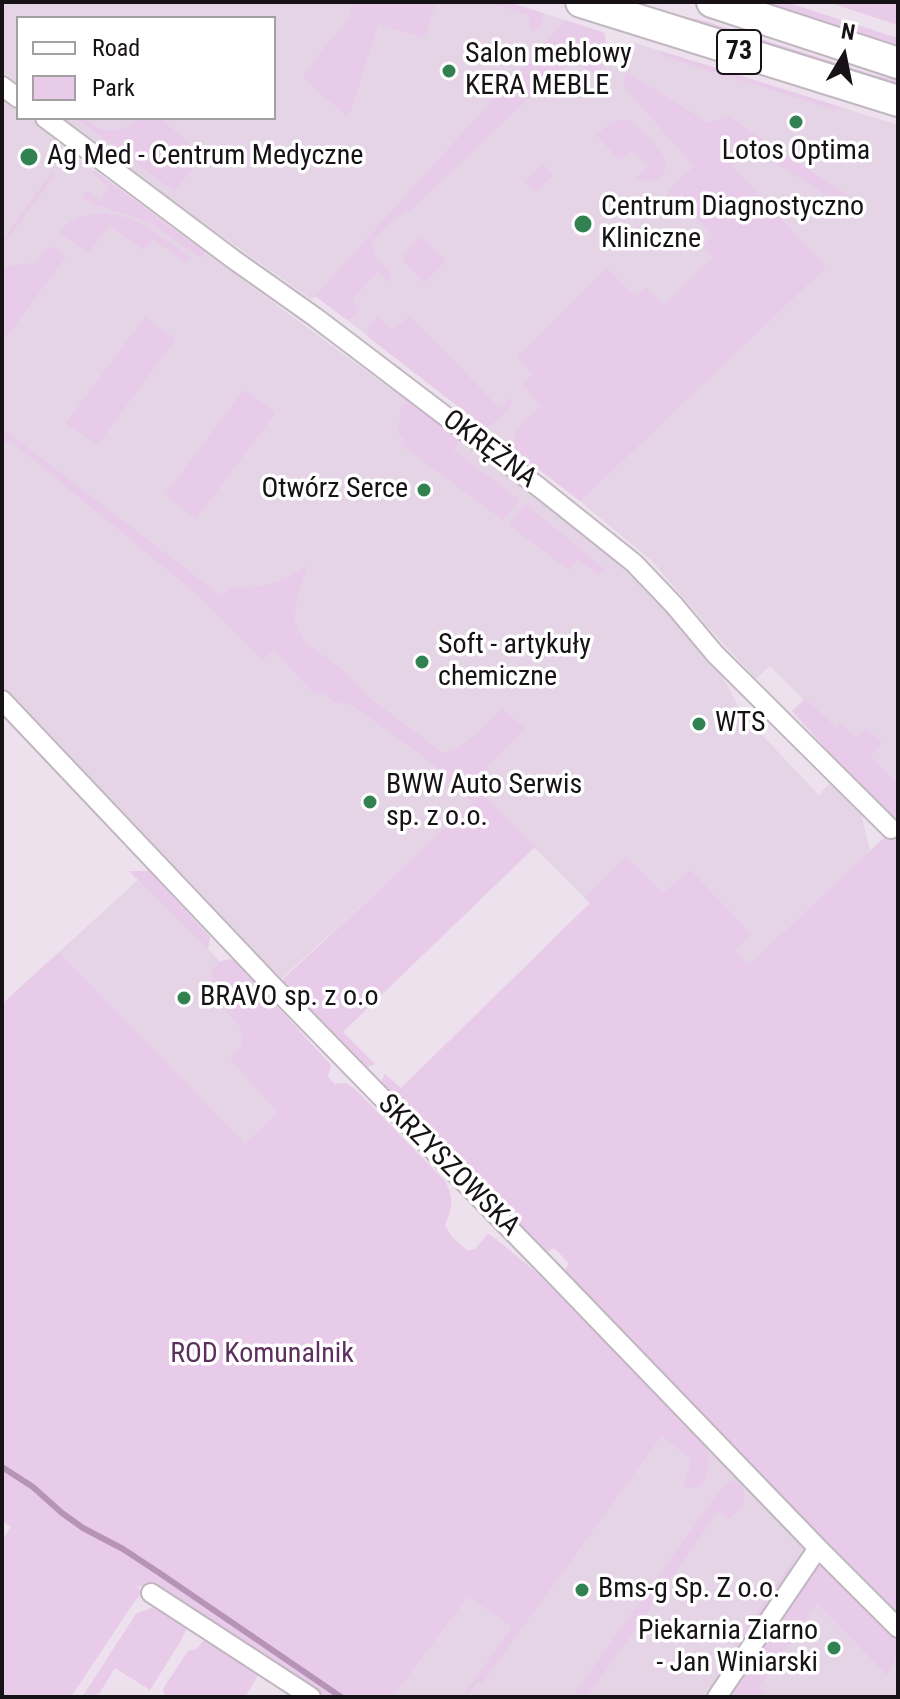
<!DOCTYPE html>
<meta charset="utf-8">
<style>
body{margin:0}
#map{position:relative;width:900px;height:1699px;overflow:hidden;background:#ece1ec;font-family:"Roboto Condensed",sans-serif}
canvas{display:block}
.frame{position:absolute;inset:0;border:4px solid #161216;pointer-events:none}
.legend{position:absolute;left:16px;top:16px;width:260px;height:104px;box-sizing:border-box;background:#fff;border:2px solid #a2a0a2;margin:0;padding:10px 14px;list-style:none;font-size:24px;color:#161216}
.legend li{display:flex;align-items:center;gap:16px;height:40px}
.legend b{width:40px;border:2px solid #a2a0a2}
.north{position:absolute;left:804px;top:16px;width:80px;height:80px;-webkit-text-stroke:6px #fff;paint-order:stroke;rotate:10deg;font-size:22px;font-weight:700;line-height:32px;text-align:center;color:#161216}
.north::after{content:'';display:block;margin:auto;width:28px;height:36px;background:#161216;clip-path:polygon(50% 0,100% 100%,50% 72%,0 100%)}
</style>
<div id="map">
<canvas width="900" height="1699"></canvas>
<div class="frame"></div>
<ul class="legend">
<li><b style="height:10px;background:#fff"></b>Road</li>
<li><b style="height:22px;background:#e8cae9"></b>Park</li>
</ul>
<div class="north">N</div>
</div>
<script>
const g = document.querySelector('canvas').getContext('2d');
g.lineJoin = 'round';
function fill(path, color) { g.fillStyle = color; g.fill(path, 'evenodd'); }
function stroke(path, color, width, dash) { g.strokeStyle = color; g.lineWidth = width; g.lineCap = dash ? 'butt' : 'round'; g.setLineDash(dash || []); g.stroke(path); }
function drawText(font, color, halo, rows, align = 'center') {
  g.font = font + ' "Roboto Condensed",sans-serif'; g.lineWidth = 7; g.setLineDash([]); g.textBaseline = 'middle'; g.strokeStyle = halo; g.fillStyle = color; for (const [text, x, y, turn = 0] of rows) {
    g.save(); g.translate(x, y); g.rotate((+turn || 0) * Math.PI / 180); g.textAlign = isNaN(turn) ? turn : align; if (halo) g.strokeText(text, 0, 0); g.fillText(text, 0, 0); g.restore();
  }
}
const built = new Path2D(`
 M2,2H508L565,20L558,30L626,72L635,43L898,125V795L770,666L756,679L716,636L652,561L580,501L316,296L311,299L151,186L62,118H274V18H18V84L2,72Z
 M2,97L18,109V118H30L57,138V143L381,382L476,447L609,551L644,585L716,665L743,715L819,795L830,783L861,814L870,851L699,1013L482,795L281,979L163,858L2,687Z
 M138,880L208,949L322,1070L245,1143L59,952Z
 M672,1411L898,1639V1697H393L468,1597L512,1627Z`);
const green = new Path2D(`
 M353,2H436L424,38L378,24L352,107L347,116L303,78L319,54L349,19Z
 M488,2H508L543,13L541,24L535,31L531,30L528,15Z
 M753,2H785L898,38V48Z
 M828,2H898V25Z
 M683,16L708,22L874,75L898,80V87L671,17Z
 M565,20L605,33C606,47 609,60 599,71L593,72L571,62L539,88L409,212L405,210L373,240C369,254 381,262 390,272V282L378,271L351,300L360,309L353,318L347,320L315,296Z
 M661,51L841,107L836,110L666,57Z
 M626,72L709,123L727,116L846,194L840,203L751,148L732,166L826,267L580,501L516,452C508,429 527,420 541,406L523,385L533,374L517,357L607,268L635,297L646,287L664,305L713,257L702,246L713,235L680,202L669,212C658,192 682,179 694,166L626,89L624,81Z
 M76,118C88,118 91,125 101,129C115,134 129,128 139,118H160L204,156L174,191Z
 M619,120H630C641,131 679,159 661,176C653,183 645,181 636,179L648,166L631,150L620,160L596,135L609,124Z
 M543,164L553,175L535,192L525,182Z
 M54,170L53,177L2,246V241Z
 M94,170L205,252L201,258L150,222L96,205L83,198L87,191L101,201L110,187L92,173Z
 M101,213L121,216L148,227L190,258L186,263L153,239L144,250L109,225L89,252L60,233C70,218 84,215 101,213Z
 M422,237L446,261L424,283L405,262L403,256L406,250Z
 M51,247L56,248L66,256L2,343V271L4,267L37,262L45,249Z
 M410,316L499,408L511,397C514,412 496,420 486,428L367,336L368,328L377,317L393,330Z
 M145,317L175,339L174,341L98,444H96L66,423Z
 M243,391H246L275,413L274,415L196,519L166,496V494Z
 M405,403L413,404L461,437L453,450L519,500L503,520L400,444L404,438L398,433L401,407Z
 M2,428L221,596L230,588C266,587 277,586 307,566L306,572L298,592L294,619L305,643L342,669L368,697L443,753C468,746 484,727 502,709L525,729L471,783L535,847L343,1032L375,1064L365,1068L280,982L473,802L427,759L352,705L335,702L324,692L315,694L274,650L262,660L213,609L186,585L12,442L2,443Z
 M525,504L604,569L599,575L577,559L569,570L509,525Z
 M804,700H807L836,728L841,724L855,739L866,728L882,743L870,756L898,784V826L859,786L792,711Z
 M889,833L898,842V1616L564,1272L569,1263L554,1248L546,1253L381,1082L385,1074L401,1088L590,903L585,897L626,857L663,893L690,870L751,934L735,951L749,965Z
 M129,871H149L210,937L208,949Z
 M59,952L245,1143L278,1112L230,1059C238,1052 245,1043 242,1032C240,1022 228,1015 223,1006C219,1001 213,990 212,983C209,968 220,957 234,960L331,1065L328,1077L335,1084L346,1083L355,1089L445,1181C454,1198 453,1206 445,1225L451,1236L468,1251L475,1249L488,1234L496,1239L537,1273L707,1446C710,1463 711,1493 686,1487L684,1482L692,1460L662,1435L482,1683L478,1681L468,1695L465,1693L512,1627L468,1597L393,1697H320L151,1584L136,1587L143,1592L134,1602L71,1697H2V1540L11,1527L2,1521V1004Z
 M734,1480C753,1490 742,1509 729,1519L719,1510L587,1697H572L715,1497L727,1483Z
 M800,1551L764,1619L735,1659L728,1653Z
 M822,1563L896,1637C900,1652 895,1662 887,1675L817,1603L758,1687L768,1695L767,1697H724L811,1569Z
 M161,1604L189,1623L180,1642L150,1690L115,1668L97,1697H82L136,1614Z
 M210,1637L261,1671L245,1697H165L163,1689L188,1651L197,1649L202,1642Z`);
const stream = new Path2D(`
 M2,1467L33,1487L62,1513L83,1528L123,1549L158,1572L341,1697`);
const street = new Path2D(`
 M2,86L18,98
 M45,118L233,259L315,317L540,488L634,563L674,605L715,654L891,829
 M2,700L270,983L548,1268L818,1548L898,1628
 M151,1593L311,1697
 M717,1697L818,1548`);
const primary = new Path2D(`
 M581,2L898,101
 M712,2L898,63`);
const markers = [
 [449,71,8,"#328151"],
 [796,122,8,"#328151"],
 [29,157,10,"#328151"],
 [583,224,10,"#328151"],
 [424,490,8,"#328151"],
 [422,662,8,"#328151"],
 [699,724,8,"#328151"],
 [370,802,8,"#328151"],
 [184,998,8,"#328151"],
 [582,1590,8,"#328151"],
 [834,1648,8,"#328151"]
];
const shields = [
 [739,52,44]
];
const shieldNames = [
 ["73",739,52]
];
const poiNames = [
 ["Salon meblowy",465,55],
 ["KERA MEBLE",465,87],
 ["Lotos Optima",796,152,"center"],
 ["Ag Med - Centrum Medyczne",47,157],
 ["Centrum Diagnostyczno",601,208],
 ["Kliniczne",601,240],
 ["Otwórz Serce",408,490,"right"],
 ["Soft - artykuły",438,646],
 ["chemiczne",438,678],
 ["WTS",715,724],
 ["BWW Auto Serwis",386,786],
 ["sp. z o.o.",386,818],
 ["BRAVO sp. z o.o",200,998],
 ["Bms-g Sp. Z o.o.",598,1590],
 ["Piekarnia Ziarno",818,1632,"right"],
 ["- Jan Winiarski",818,1664,"right"]
];
const streetNames = [
 ["OKRĘŻNA",489,450,37],
 ["SKRZYSZOWSKA",448,1166,45]
];
const parkNames = [
 ["ROD Komunalnik",262,1355]
];
fill(built, '#e4d4e5');
fill(green, '#e8cae9');
stroke(stream, '#b693b7', 6);
stroke(street, '#c1b7c1', 22);
stroke(primary, '#c1b7c1', 34);
stroke(street, '#fff', 18);
stroke(primary, '#fff', 30);
for (const [x, y, r, color] of markers) { const dot = new Path2D(); dot.arc(x, y, r, 0, 2 * Math.PI); g.fillStyle = color; g.fill(dot); stroke(dot, '#fff', 3); }
for (const [x, y, w] of shields) { const box = new Path2D(); box.roundRect(x - w / 2, y - 22, w, 44, 6); g.fillStyle = '#fff'; g.fill(box); stroke(box, '#161216', 2); }
drawText('bold 26px', '#161216', null, shieldNames);
drawText('28px', '#161216', '#fff', poiNames, 'left');
drawText('28px', '#161216', '#fff', streetNames);
drawText('28px', '#5d2f5f', '#fff', parkNames);
</script>
